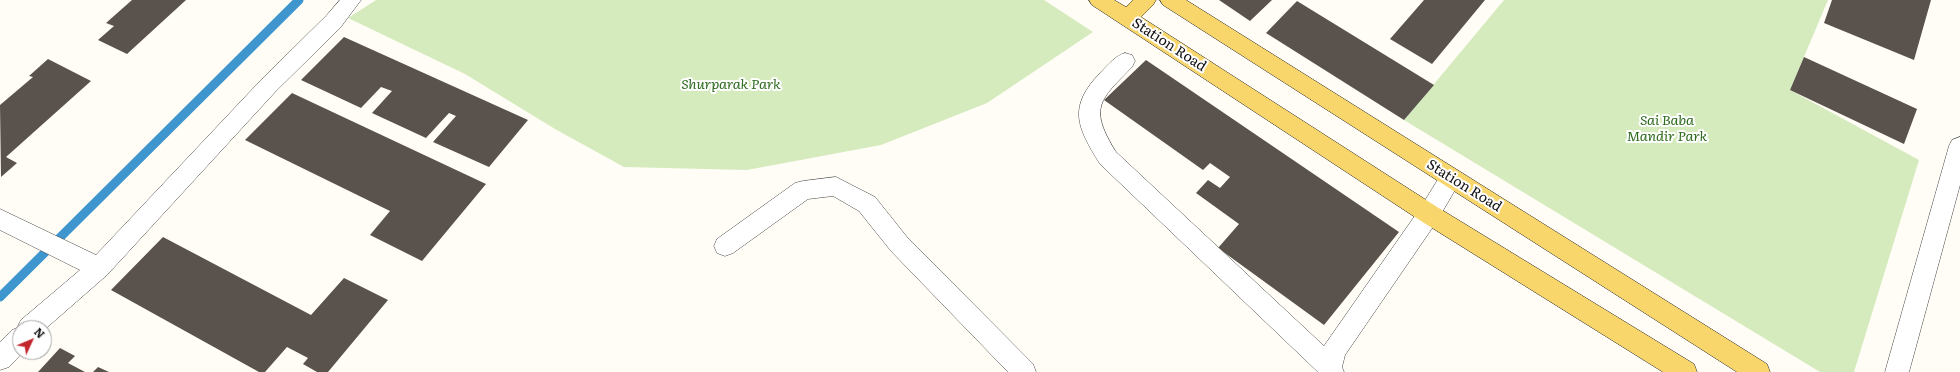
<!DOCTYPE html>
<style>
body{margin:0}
#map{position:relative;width:1960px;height:372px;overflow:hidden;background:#fffdf5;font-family:Literata,serif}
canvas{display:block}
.north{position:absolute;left:12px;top:320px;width:40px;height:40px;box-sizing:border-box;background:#fff;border:1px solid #a0a0a0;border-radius:50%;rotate:46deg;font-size:11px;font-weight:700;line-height:16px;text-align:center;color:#111}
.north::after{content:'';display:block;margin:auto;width:14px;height:18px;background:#c4262e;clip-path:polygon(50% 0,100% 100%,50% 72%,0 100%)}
</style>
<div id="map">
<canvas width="1960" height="372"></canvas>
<div class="north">N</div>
</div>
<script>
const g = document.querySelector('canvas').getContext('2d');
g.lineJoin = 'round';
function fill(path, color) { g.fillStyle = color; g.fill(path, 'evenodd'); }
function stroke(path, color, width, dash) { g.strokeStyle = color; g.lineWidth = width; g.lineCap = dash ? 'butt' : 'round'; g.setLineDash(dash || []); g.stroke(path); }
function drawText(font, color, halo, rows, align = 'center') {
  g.font = font + ' Literata,serif'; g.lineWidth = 4; g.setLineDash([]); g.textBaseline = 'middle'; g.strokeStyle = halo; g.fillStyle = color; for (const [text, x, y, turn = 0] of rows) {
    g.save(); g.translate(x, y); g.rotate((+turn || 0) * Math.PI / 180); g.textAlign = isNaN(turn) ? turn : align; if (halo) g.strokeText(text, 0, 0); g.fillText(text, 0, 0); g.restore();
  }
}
const green = new Path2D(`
 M376,0H1044L1093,32L987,103L881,145L747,170L624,167L555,129L465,74L348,18Z
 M1504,0H1828L1790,90L1919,160L1854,372H1820L1404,120Z`);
const stream = new Path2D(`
 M0,297L299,0`);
const building = new Path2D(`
 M132,0H186L127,54L98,40L114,26L106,23Z
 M1219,0H1272L1250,21Z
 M1424,0H1485L1432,64L1390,39Z
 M1832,0H1931L1914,60L1824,23Z
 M1297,1L1434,85L1404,120L1266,33Z
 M344,37L528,120L489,167L433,142L456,116L449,113L426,138L372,113L392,91L381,87L361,108L301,80Z
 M1804,57L1917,109L1904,144L1790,90Z
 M48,59L91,81L6,157L17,163L1,177L0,105L33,77L29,76Z
 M1146,60L1399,232L1324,325L1218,248L1239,224L1196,193L1208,180L1220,188L1230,177L1210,163L1203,170L1104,100Z
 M292,93L486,184L422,261L370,235L390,211L245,140Z
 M163,237L311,315L344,278L388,300L328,372H317L303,364L308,358L287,347L265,372H259L111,290Z
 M60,348L75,356L68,363L85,372H38Z
 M98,367L109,372H93Z`);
const minor = new Path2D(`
 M340,0H361L340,28L276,91L107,275L44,330V328H20V352H23L9,367L0,370V342L12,330L17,328L21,320L80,270L0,230V209L96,255L262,79L326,16Z
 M1125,53L1132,55L1135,61L1132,67C1100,100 1088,107 1116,152L1324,346L1421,207L1443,171L1451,169L1459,171L1462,178L1437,221L1345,355L1342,367L1344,372H1318L1100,164C1077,127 1067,107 1101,72C1109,64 1115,56 1125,53Z
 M1960,137V185L1909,372H1885L1949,146L1952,140Z
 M836,177L875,197L907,237L1033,364L1036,372H1008L891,251L859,211L833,196L808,199L733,253L725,256L717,253L714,246L717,239L795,183L803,181Z`);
const major = new Path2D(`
 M1089,0H1114L1126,7L1133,0H1156L1153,5L1141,17L1437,207L1694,364L1697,372H1663L1421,221L1092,5Z
 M1160,0H1186L1767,364L1770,372H1737L1163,5Z`);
const streetNames = [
 ["Station Road",1169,45,33],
 ["Station Road",1464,186,32]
];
const parkNames = [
 ["Shurparak Park",731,85],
 ["Sai Baba",1667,121],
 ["Mandir Park",1667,137]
];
fill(green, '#d5ebbd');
stroke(stream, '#3f96cf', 9);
fill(building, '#5a524d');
stroke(minor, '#444', 1);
stroke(major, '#222', 1);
fill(minor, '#fff');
fill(major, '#f9d66b');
drawText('14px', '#111', '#fff', streetNames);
drawText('italic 14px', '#2f6b1f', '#fff', parkNames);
</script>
